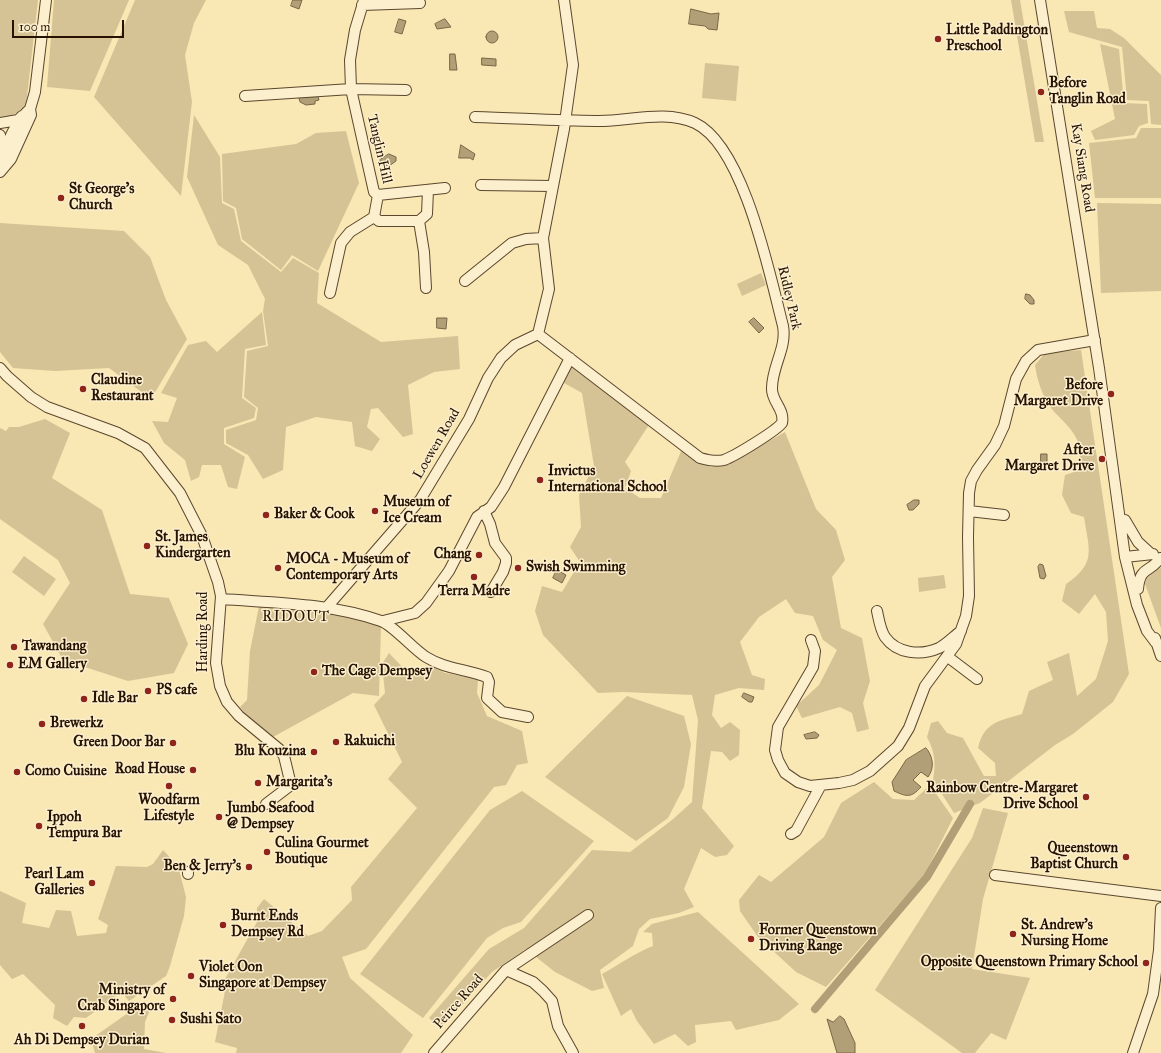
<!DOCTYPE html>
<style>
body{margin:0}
#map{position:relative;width:1161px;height:1053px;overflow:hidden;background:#f9e7b4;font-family:"IM FELL Great Primer",serif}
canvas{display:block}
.scale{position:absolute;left:12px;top:20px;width:112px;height:18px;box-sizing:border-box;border:2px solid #261200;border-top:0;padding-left:5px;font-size:12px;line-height:14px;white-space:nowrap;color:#261200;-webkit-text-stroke:3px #fbefce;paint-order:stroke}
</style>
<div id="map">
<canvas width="1161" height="1053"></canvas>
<div class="scale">100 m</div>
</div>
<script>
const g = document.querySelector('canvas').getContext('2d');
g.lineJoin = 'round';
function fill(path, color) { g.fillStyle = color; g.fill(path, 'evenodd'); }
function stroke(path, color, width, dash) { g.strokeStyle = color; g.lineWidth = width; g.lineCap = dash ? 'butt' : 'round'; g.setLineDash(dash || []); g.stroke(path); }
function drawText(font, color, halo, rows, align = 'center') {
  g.font = font + ' "IM FELL Great Primer",serif'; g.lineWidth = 3; g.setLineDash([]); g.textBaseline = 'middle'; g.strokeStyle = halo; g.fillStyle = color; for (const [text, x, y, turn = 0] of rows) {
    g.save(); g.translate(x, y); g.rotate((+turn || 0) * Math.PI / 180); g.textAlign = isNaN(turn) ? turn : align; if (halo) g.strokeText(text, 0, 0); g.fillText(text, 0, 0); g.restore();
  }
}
const green = new Path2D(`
 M0,0H38L26,105C18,112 11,118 0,118Z
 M54,0H129L90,91L47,87Z
 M135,0H206L194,23L185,55L192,102L181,196L94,97Z
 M1011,0H1020L1044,142H1035Z
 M1064,11H1094L1097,28L1110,29L1124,38L1161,75V125L1151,124L1149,101L1127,100L1122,47L1069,32Z
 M1100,44L1119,49L1124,103L1147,104L1148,123L1139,126L1134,135L1095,140L1091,131L1115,119Z
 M705,63L739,66L736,101L702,98Z
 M194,115L220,157L222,203L234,209L241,241L281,272L293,258L319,273L317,303L381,342L458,336L460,369L434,372L408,385L413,434L403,437L378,408L371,409L367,427L380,439L372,451L355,446L352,422L316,417L286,427L283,470L263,479L248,455L226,443V430L256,420L258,408L244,397L247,351L268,346L263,311L265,299L248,265L218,245L187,177Z
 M1141,128H1161V198H1095L1089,143L1136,138Z
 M346,131L359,183L318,271L292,255L281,270L242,239L236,208L223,201L222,154L296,144L316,133Z
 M1097,203L1161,204V291L1101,293Z
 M0,223L124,231L150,257L166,300L187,339L151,399L109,368L55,371L13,368L0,352Z
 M761,273L766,285L742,296L737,284Z
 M262,312L266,345L245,349L242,398L256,408L254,418L224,428V444L245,457L237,489L228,487L221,465H202L199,477L191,481L185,460L164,443L152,421L168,422L177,398L161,393L188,345L206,341L217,352Z
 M1081,350L1129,674L1113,702L1073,734L1055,745L980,803L954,813L933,780C936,763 935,752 927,737L931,723L938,721L947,733L963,738L984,776H996L995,763L978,748C984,722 999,721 1022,714L1029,691L1053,680L1047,662L1069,653L1077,696L1096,679L1108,641L1106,612L1095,594L1079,614L1062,601L1066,584C1097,563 1089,550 1084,517L1071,513L1062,495L1065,475L1080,470C1080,462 1081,452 1079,445C1075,430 1060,419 1051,408C1042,395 1037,380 1035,365L1045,353Z
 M571,364L650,423L625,462L631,471L625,488L640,498H661L682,449L699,462L711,467L725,466L785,432L816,509L836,530L845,560L832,577L841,628L862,638L870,681L863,703L869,729L857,732L852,713L840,707L802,718L796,706L819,685L837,650L823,640L813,616L795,613L786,599L759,617L740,642L752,675L765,679L764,690L739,688L715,695L712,715L721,728L730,722L740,730L739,755L730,761L722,752L711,751L702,808L734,846L727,855L715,857L701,848L684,889L694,907L679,913L650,919L639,929L633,946L600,970L604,988L592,991L555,972L526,949L492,972L440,1029L429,1018L489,949L524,928L592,850L630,852L672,820L692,802L698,720L692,695L623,692L598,693L543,635L535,611L542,586L562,592L580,562L570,547L581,527L579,495L594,466L582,393L564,383Z
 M45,419L70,433L52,478L102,510L130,594L169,598L188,644L174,673L128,681L63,660L43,624L70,583L58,560L0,519V428L6,431L9,427H19Z
 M24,556L56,579L44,596L12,572Z
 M1161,568V628L1145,584C1147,574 1151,570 1161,568Z
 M944,575L946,588L919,592L918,578Z
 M259,606L330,611L381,626L379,696L353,693L273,737L245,714L240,707L247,700L250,651Z
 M389,653L407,672L432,667L445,673L478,679L477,693L487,716L522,731L528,763L517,765L506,785L494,787L366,949L342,957L350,978L413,1035L401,1053H236L237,1048L215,1042L225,991L220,988L257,922V908L264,899L308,936L322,931L352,900L351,887L417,808L388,779L402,762L374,705L385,693L382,664Z
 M627,696L684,716L691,744L684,787L668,818L636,841L545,777Z
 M874,782L893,799L914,800L930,785L953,818L925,874L826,987L796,972L758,937L740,911L739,900L759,875L771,882L824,837L841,803Z
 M522,791L594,841L521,922L503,928L487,938L423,1018L360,974L490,810Z
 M983,808L1008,813L983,899L972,969L1030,978L1006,1040L991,1033L975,1053H962L875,990L972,838Z
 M163,850L178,866L186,897L184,916L170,966L166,976L129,1001L121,992L86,1018L74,1017L67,1026L53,1018L55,1005L23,974L12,979L0,965V891L26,903L22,923L49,928L56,910L71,911L77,936L106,933L108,925L98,919L116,866L147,867L153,864Z
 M698,912L799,1004L779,1020L736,1030L731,1021L695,1025L696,1042L688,1046L675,1034L654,1044L637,1021L631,1009L621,1016L602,974C620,964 635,953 653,946L652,933L643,932L652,924Z
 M145,1001L151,1008L145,1022L144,1049L166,1053H95L91,1039Z`);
const water = new Path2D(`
 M293,0H302L299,9L291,6Z
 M691,9L711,14L719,13L717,30L708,29L705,26L689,24Z
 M399,19L406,21L402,34L395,32Z
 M445,19L451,27L437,29L435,24Z
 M486 37a6 6 0 1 1 12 0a6 6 0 1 1-12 0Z
 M450,54H455L457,70H450Z
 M482,58L496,59V66L482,65Z
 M318,96L319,100L315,101V104L306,105L300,102L299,98Z
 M461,145L475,154L473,160L470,158H459Z
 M389,154L396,157V161L389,166L381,164L380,160Z
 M1026,294L1030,295L1034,300V304H1030L1025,299Z
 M437,318H447L446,329L437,328Z
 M754,318L764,328L759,333L749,322Z
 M1041,454H1047V467H1041Z
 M914,500H919V504L913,510H909L907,505Z
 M1040,564L1043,565L1046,576L1044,579L1040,578L1038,567Z
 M557,570L566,575L562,583L553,578Z
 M744,693L754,697L752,702H749L742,697Z
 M815,732L819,735L817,738L806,739L804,735Z
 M926,748C933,756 935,768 928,777L921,772L913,780L921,787C911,798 907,797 894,791L892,782L906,760Z
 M840,1016L844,1019L855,1043V1053H837L827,1019L833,1022Z`);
const canal = new Path2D(`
 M815,1009L927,877L970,804`);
const minor = new Path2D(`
 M364,0L355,30L350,60L351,89L374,192L378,195L445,188
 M1040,0L1099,368L1125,557L1137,605L1147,631L1156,643
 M362,5L420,3
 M245,96L351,89L406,90
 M475,117C516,118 556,121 596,121C628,122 664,109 695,123C744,146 770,276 783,326C787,348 772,366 772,388C771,401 785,409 782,423C776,431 735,456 724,460C716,462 707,460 700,458L538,334
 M0,123L18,120L22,116
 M0,135L3,154
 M0,171C4,150 13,124 30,109
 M0,172L11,159L31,115L30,109L35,92L46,0
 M481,185L552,186
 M374,217L379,221H419L427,214L428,190
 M419,221L424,252L426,288
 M465,281L512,243L526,239L543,238
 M330,293L341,243L350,232L374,217L378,195
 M538,334L549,289L543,238L564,129L573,65L564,0
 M0,368L7,376L31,397L47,407L118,433L145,448L180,493L202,536L218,582L221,596L216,663L220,686L227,702L239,716L279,749L284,756L291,785L266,804
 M484,511L490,524L495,543L506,558V563L503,572L491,592
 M969,511L1004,515
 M1125,520L1138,542L1151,554
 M1125,557L1153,554
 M1138,589C1140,565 1151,573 1160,558
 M222,599C275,603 330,603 381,621C393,625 413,649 426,657C445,669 466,669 487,677L489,682L487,698L502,712L528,717
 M327,607L420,500L469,419L488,378L501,358L515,345L538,334
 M877,611C879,620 880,629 885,637C897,654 921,656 939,648C947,644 954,636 961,631
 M383,621L415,613L426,603L449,571L477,517L491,507L504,487L570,358
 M1155,638L1161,656
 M811,640L815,651L813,667L778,727L775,750L778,760L785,773L798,782L810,786L839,783L853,780L870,771L898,746L909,728L925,686L956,644L966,616L969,596L968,537L969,493L971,481L977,470L995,445L1004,426L1016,379L1026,361L1038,350L1095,340
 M948,657L977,679
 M791,834L796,831L821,785
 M188,872V874
 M995,875L1161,896
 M506,970L533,982L543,991L552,1001L558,1026L573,1053
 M434,1053L506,970L588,915
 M1133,1053L1153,994L1159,950L1161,908`);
const markers = [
 [938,39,4,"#8f2418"],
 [1041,92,4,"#8f2418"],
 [61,198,4,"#8f2418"],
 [83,389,4,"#8f2418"],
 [1111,394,4,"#8f2418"],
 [1102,459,4,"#8f2418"],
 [540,480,4,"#8f2418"],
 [375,511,4,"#8f2418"],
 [266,515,4,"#8f2418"],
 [147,546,4,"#8f2418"],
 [479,555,4,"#8f2418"],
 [278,568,4,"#8f2418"],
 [518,568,4,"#8f2418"],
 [474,577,4,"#8f2418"],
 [14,647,4,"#8f2418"],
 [10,665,4,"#8f2418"],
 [314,672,4,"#8f2418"],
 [148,691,4,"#8f2418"],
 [84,699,4,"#8f2418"],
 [42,724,4,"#8f2418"],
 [336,742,4,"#8f2418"],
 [173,743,4,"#8f2418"],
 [314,752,4,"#8f2418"],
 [193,770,4,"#8f2418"],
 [17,772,4,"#8f2418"],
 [258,783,4,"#8f2418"],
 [169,786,4,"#8f2418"],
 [1086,797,4,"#8f2418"],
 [219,817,4,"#8f2418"],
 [39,826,4,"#8f2418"],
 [267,852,4,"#8f2418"],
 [1126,857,4,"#8f2418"],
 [249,867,4,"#8f2418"],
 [92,883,4,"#8f2418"],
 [223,925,4,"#8f2418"],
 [1013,934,4,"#8f2418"],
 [751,939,4,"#8f2418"],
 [1146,963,4,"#8f2418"],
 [191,976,4,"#8f2418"],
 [173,999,4,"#8f2418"],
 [172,1020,4,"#8f2418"],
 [82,1026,4,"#8f2418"]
];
const poiNames = [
 ["Little Paddington",946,31],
 ["Preschool",946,47],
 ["Before",1049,84],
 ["Tanglin Road",1049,100],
 ["St George's",69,190],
 ["Church",69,206],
 ["Claudine",91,381],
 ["Restaurant",91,397],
 ["Before",1103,386,"right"],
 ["Margaret Drive",1103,402,"right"],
 ["After",1094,451,"right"],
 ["Margaret Drive",1094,467,"right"],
 ["Invictus",548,472],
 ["International School",548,488],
 ["Museum of",383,503],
 ["Ice Cream",383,519],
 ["Baker & Cook",274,515],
 ["St. James",155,538],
 ["Kindergarten",155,554],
 ["Chang",471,555,"right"],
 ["MOCA - Museum of",286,560],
 ["Contemporary Arts",286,576],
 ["Swish Swimming",526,568],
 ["Terra Madre",474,592,"center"],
 ["Tawandang",22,647],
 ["EM Gallery",18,665],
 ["The Cage Dempsey",322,672],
 ["PS cafe",156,691],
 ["Idle Bar",92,699],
 ["Brewerkz",50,724],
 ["Rakuichi",344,742],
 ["Green Door Bar",165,743,"right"],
 ["Blu Kouzina",306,752,"right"],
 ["Road House",185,770,"right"],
 ["Como Cuisine",25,772],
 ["Margarita's",266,783],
 ["Rainbow Centre-Margaret",1078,789,"right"],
 ["Drive School",1078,805,"right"],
 ["Woodfarm",169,801,"center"],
 ["Lifestyle",169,817,"center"],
 ["Jumbo Seafood",227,809],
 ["@ Dempsey",227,825],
 ["Ippoh",47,818],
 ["Tempura Bar",47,834],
 ["Culina Gourmet",275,844],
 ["Boutique",275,860],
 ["Queenstown",1118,849,"right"],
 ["Baptist Church",1118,865,"right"],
 ["Ben & Jerry's",241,867,"right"],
 ["Pearl Lam",84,875,"right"],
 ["Galleries",84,891,"right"],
 ["Burnt Ends",231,917],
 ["Dempsey Rd",231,933],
 ["St. Andrew's",1021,926],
 ["Nursing Home",1021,942],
 ["Former Queenstown",759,931],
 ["Driving Range",759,947],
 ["Opposite Queenstown Primary School",1138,963,"right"],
 ["Violet Oon",199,968],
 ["Singapore at Dempsey",199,984],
 ["Ministry of",165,991,"right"],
 ["Crab Singapore",165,1007,"right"],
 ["Sushi Sato",180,1020],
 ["Ah Di Dempsey Durian",82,1041,"center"]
];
const streetNames = [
 ["Tanglin Hill",379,149,77],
 ["Kay Siang Road",1082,168,81],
 ["Ridley Park",789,298,77],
 ["Loewen Road",437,444,-60],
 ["Harding Road",204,632,-90],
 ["Peirce Road",459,1002,-49]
];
const neighbourhoodNames = [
 ["RIDOUT",296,617]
];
fill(green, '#d5c395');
fill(water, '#b19f77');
stroke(water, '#796747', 1);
stroke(canal, '#b19f77', 8);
stroke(minor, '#5b472d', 12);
stroke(minor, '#fbefce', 10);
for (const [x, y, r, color] of markers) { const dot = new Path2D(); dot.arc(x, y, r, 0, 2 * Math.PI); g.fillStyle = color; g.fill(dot); stroke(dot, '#fbefce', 1.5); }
drawText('bold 14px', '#261200', '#fbefce', poiNames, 'left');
drawText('14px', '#261200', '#fbefce', streetNames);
g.letterSpacing = '1px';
drawText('15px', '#261200', '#fbefce', neighbourhoodNames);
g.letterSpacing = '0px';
</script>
